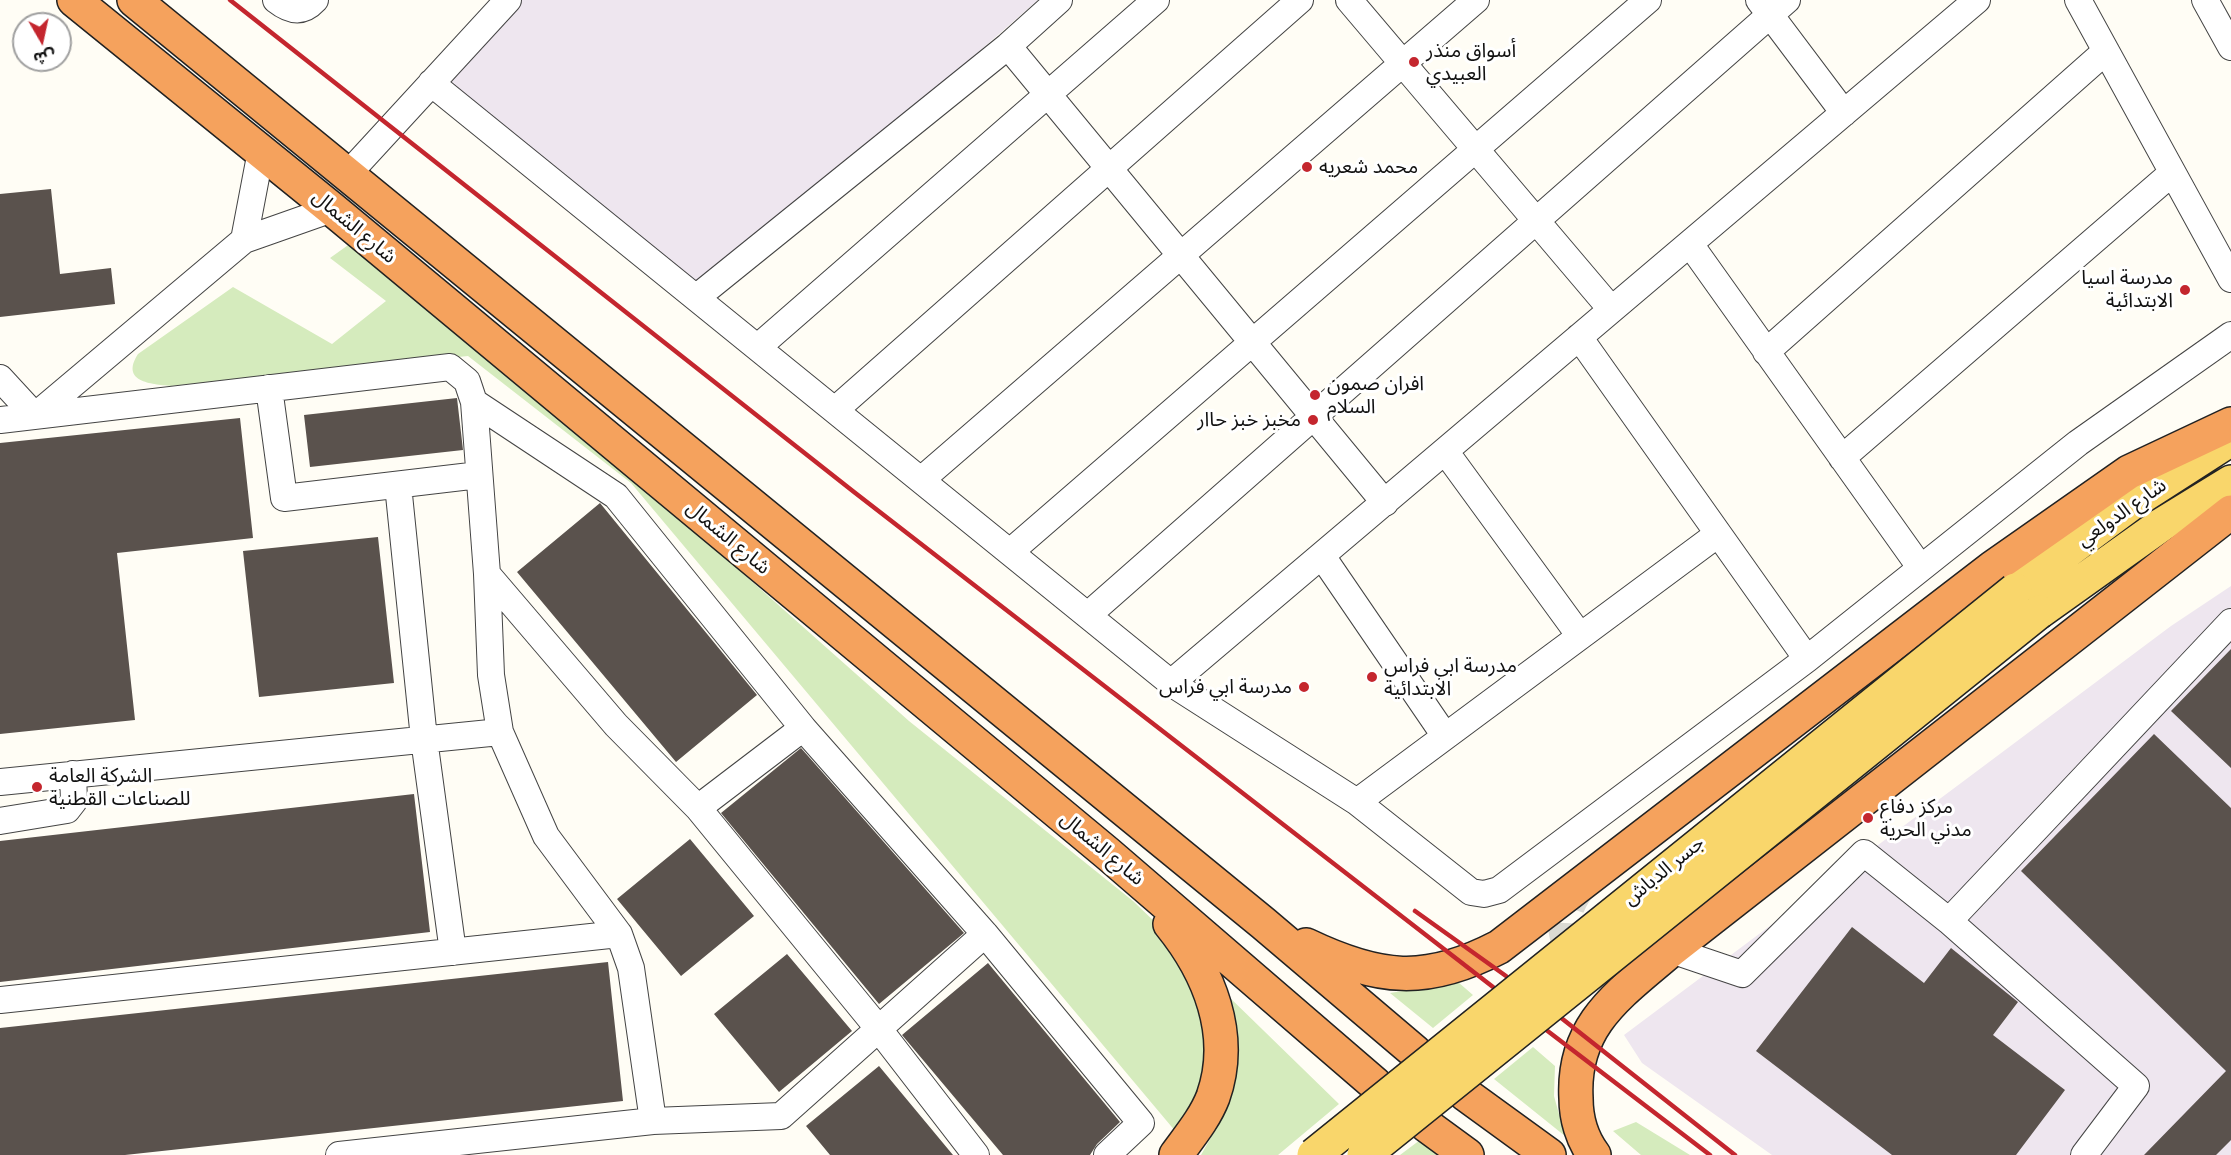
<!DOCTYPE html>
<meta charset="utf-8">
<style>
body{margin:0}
#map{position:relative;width:2231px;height:1155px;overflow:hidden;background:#fffdf5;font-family:Merriweather,"Noto Sans Arabic",serif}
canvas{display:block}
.north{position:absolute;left:12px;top:12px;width:60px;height:60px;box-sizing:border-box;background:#fff;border:2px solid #a0a0a0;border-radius:50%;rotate:171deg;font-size:16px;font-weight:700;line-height:24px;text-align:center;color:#111}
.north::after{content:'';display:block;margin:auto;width:21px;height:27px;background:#c4262e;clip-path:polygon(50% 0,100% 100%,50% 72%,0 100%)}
</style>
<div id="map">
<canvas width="2231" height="1155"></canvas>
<div class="north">ش</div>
</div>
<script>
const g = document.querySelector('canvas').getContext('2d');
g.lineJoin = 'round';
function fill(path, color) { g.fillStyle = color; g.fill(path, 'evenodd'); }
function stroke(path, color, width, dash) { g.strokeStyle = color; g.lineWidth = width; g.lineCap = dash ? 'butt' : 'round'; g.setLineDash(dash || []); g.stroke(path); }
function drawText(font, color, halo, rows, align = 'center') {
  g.font = font + ' Merriweather,"Noto Sans Arabic",serif'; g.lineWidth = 6; g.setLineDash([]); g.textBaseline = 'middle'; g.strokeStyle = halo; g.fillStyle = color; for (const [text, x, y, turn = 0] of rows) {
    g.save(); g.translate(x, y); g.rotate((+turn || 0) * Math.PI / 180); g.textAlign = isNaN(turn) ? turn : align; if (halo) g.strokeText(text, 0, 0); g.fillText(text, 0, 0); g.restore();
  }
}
const industrial = new Path2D(`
 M505,0H1038L697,297L431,83Z
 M2231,586V1155H1772L1642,1063L1624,1035L2171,626Z`);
const green = new Path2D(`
 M351,243L694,530L909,721L1133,901L1157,924L1207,1012L1204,1089L1176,1132L631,483L468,356L171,386C151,384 120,382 138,354L233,287L332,344L386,301L330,258Z
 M1458,982L1473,995L1433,1028L1390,993Z
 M1225,993L1339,1104L1278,1155H1201L1224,1114L1232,1090Z
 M1533,1047L1555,1066L1554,1096L1565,1136L1494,1079Z
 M1636,1122L1690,1155H1641L1613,1131Z
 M1420,1140L1437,1155H1400Z`);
const building = new Path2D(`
 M51,189L60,274L111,268L115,304L0,317V194Z
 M457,398L463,450L310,467L304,415Z
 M240,418L253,538L117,553L135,720L0,734V443Z
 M600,503L757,695L676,762L517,572Z
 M378,537L394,683L259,697L243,551Z
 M2231,649V768L2171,711Z
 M2154,734L2231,808V1140L2216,1155H2144L2226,1071L2021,871Z
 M801,748L964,933L879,1004L721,813Z
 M414,794L430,932L0,982V841Z
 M690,839L754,916L681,976L617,899Z
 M1852,927L1924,983L1951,948L2018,1002L1993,1035L2065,1090L2016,1155H1892L1756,1051Z
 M787,954L852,1031L779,1092L714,1014Z
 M608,962L623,1101L125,1155H0V1028Z
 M988,963L1120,1122L1097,1144L1090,1155H1003L902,1035Z
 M879,1066L943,1143L953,1155H830L806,1126Z`);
const highwayTunnel = new Path2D(`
 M1586,880C1558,907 1557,944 1587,968`);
const minor = new Path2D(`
 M276,0C290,11 302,14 315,0
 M1349,0L1611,309
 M1759,0L1844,113
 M2078,0L2231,279
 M2205,0L2231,47
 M1008,46L1385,503
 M431,83L1171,683L1357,802L1471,892L1484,894L1499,890L1807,659L2078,443L2231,335
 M348,174L508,0
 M244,240L261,151
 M1690,244L1920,567
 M697,297L1008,46L1059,0
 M1579,337L1807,659
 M758,347L1156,0
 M1766,352L2106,51
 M0,378L35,416L244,240L332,209
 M269,388L284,498L479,475
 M835,410L1300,0
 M0,420L450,367L467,381L474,402
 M1445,451L1580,636
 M1842,458L2172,173
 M921,480L1476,0
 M398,485L424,739L453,952
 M1010,552L1648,0
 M1322,556L1445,736
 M487,574L616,725L698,808L878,1028L976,1155
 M1088,615L1787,0
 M1171,683L1977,0
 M0,782L500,732
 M1357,802L1718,534
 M698,808L803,728
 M0,821L67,810L74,801L73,774
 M1949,921L2231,622
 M1671,950L1742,974L1864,853L1949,921L2136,1086L2084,1155
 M0,1000L619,934
 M653,1121L631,968L619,934L546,836L500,732L491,675L487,574L474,402L616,496L803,728L985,934L1141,1123L1107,1155
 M339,1155L653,1121L781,1116L985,934`);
const major = new Path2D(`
 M2015,590L2135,501L2231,439
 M2039,612L2161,525L2231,482`);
const highway = new Path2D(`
 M74,0L332,209L1107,853L1375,1084
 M134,0L1263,923L1415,1052
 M1170,924C1209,972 1235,1035 1213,1097C1205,1118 1189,1137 1176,1155
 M1306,945C1379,980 1426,985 1499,947L1992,568L2129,472L2231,424
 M1465,1094L1549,1155
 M1426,1125L1467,1155
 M1594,1155C1582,1139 1576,1118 1576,1098C1572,1024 1620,994 1671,950L2231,512`);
const rail = new Path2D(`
 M230,0L854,492L1493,987
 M1415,911L1506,976
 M1560,1017L1735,1155
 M1545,1029L1710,1155`);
const majorBridge = new Path2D(`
 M1314,1155L2015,590
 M1364,1155L2039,612`);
const markers = [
 [1414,62,6,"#c4262e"],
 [1307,167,6,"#c4262e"],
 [2185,290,6,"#c4262e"],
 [1315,395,6,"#c4262e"],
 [1313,420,6,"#c4262e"],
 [1372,677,6,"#c4262e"],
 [1304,687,6,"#c4262e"],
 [37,787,6,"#c4262e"],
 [1868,818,6,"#c4262e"]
];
const poiNames = [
 ["أسواق منذر",1426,51],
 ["العبيدي",1426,74],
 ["محمد شعريه",1319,167],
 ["مدرسة اسيا",2173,278,"right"],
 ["الابتدائية",2173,301,"right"],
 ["افران صمون",1327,384],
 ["السلام",1327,407],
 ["مخبز خبز حاار",1301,420,"right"],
 ["مدرسة ابي فراس",1384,666],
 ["الابتدائية",1384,689],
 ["مدرسة ابي فراس",1292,687,"right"],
 ["الشركة العامة",49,776],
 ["للصناعات القطنية",49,799],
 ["مركز دفاع",1880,807],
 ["مدني الحرية",1880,830]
];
const streetNames = [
 ["شارع الشمال",354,227,40],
 ["شارع الدولعي",2122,513,-35],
 ["شارع الشمال",728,538,40],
 ["شارع الشمال",1102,849,40],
 ["جسر الدباش",1664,871,-39]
];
fill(industrial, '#eee6ef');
fill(green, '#d5ebbd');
fill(building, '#5a524d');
stroke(highwayTunnel, '#dbdad3', 33, [33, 16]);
stroke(minor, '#444', 28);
stroke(major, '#222', 36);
stroke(highway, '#222', 36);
stroke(minor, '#fff', 26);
stroke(major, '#f9d66b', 33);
stroke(highway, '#f5a25d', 33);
stroke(rail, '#c4262e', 4.5);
stroke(majorBridge, '#222', 36, []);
stroke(majorBridge, '#f9d66b', 33);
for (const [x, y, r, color] of markers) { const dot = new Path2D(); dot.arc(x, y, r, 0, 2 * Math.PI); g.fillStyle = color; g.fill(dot); stroke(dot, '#fff', 2); }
drawText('20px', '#111', '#fff', poiNames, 'left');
drawText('20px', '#111', '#fff', streetNames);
</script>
